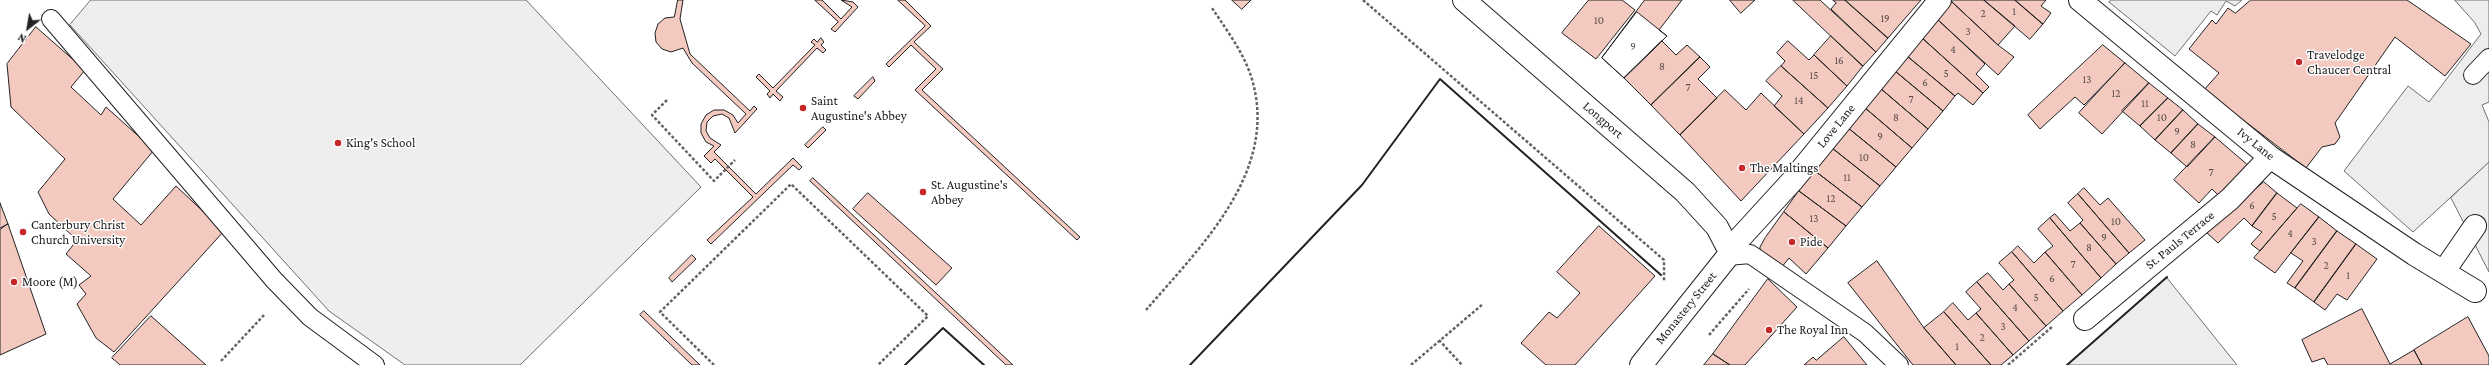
<!DOCTYPE html>
<style>
body{margin:0}
#map{position:relative;width:2489px;height:365px;overflow:hidden;background:#fff;font-family:"Crimson Pro",serif}
canvas{display:block}
.north{position:absolute;left:8px;top:8px;width:40px;height:40px;-webkit-text-stroke:3px #fff;paint-order:stroke;rotate:211deg;font-size:11px;font-weight:700;line-height:16px;text-align:center;color:#222}
.north::after{content:'';display:block;margin:auto;width:14px;height:18px;background:#222;clip-path:polygon(50% 0,100% 100%,50% 72%,0 100%)}
</style>
<div id="map">
<canvas width="2489" height="365"></canvas>
<div class="north">N</div>
</div>
<script>
const g = document.querySelector('canvas').getContext('2d');
g.lineJoin = 'round';
function fill(path, color) { g.fillStyle = color; g.fill(path, 'evenodd'); }
function stroke(path, color, width, dash) { g.strokeStyle = color; g.lineWidth = width; g.lineCap = dash ? 'butt' : 'round'; g.setLineDash(dash || []); g.stroke(path); }
function drawText(font, color, halo, rows, align = 'center') {
  g.font = font + ' "Crimson Pro",serif'; g.lineWidth = 3; g.setLineDash([]); g.textBaseline = 'middle'; g.strokeStyle = halo; g.fillStyle = color; for (const [text, x, y, turn = 0] of rows) {
    g.save(); g.translate(x, y); g.rotate((+turn || 0) * Math.PI / 180); g.textAlign = isNaN(turn) ? turn : align; if (halo) g.strokeText(text, 0, 0); g.fillText(text, 0, 0); g.restore();
  }
}
const green = new Path2D(`
 M91,0H526L701,187L520,365H405L329,311L70,25Z
 M2489,162V272L2451,198Z`);
const parking = new Path2D(`
 M2112,0H2242L2235,6L2226,1L2217,15L2211,11L2175,56L2109,2Z
 M2455,0H2489V102L2482,105L2489,122V162L2413,232L2344,171L2408,86L2429,102L2481,34L2475,23Z
 M2167,278L2237,365H2067Z`);
const building = new Path2D(`
 M678,0H683L680,19L690,54L750,111L754,106L757,109L735,133L729,118L722,114L713,116L707,122L706,131L710,138L721,145L714,152L756,194L793,158L802,167L799,170L793,165L711,244L707,240L753,197L715,159L711,163L704,156L714,146L706,142L701,133V124L706,115L714,110H724L733,115L738,123L746,114L692,63L683,48L671,52L662,49L656,42L655,33L658,24L665,18L674,17Z
 M815,0H822L841,19L852,7L841,0L853,2L858,7L835,32L831,29L838,22Z
 M898,0H905L931,26L914,42L943,69L922,90L1080,237L1077,240L915,90L936,69L911,45L889,67L886,64L925,26Z
 M1232,0H1251L1242,9Z
 M1589,0H1622L1635,10L1596,59L1562,33Z
 M1645,0H1682L1659,30L1667,36L1624,78L1602,58Z
 M1730,0H1755L1741,13Z
 M1793,0H1820L1876,52L1863,66Z
 M1833,0H1845L1888,38L1876,52L1831,9L1836,3Z
 M1845,0H1921L1888,38Z
 M1954,0H1984L2015,26L1998,45L1952,2Z
 M1984,0H2015L2043,24L2030,39Z
 M2015,0H2046L2041,6L2051,13L2043,24Z
 M2251,0H2407L2471,44L2445,76L2395,37L2335,123L2340,137L2335,144L2322,147L2306,168L2204,90L2219,73L2189,49L2212,20L2216,24L2228,8L2235,13Z
 M1952,2L1998,45L2014,57L1998,75L1937,19Z
 M1637,12L1667,36L1624,78L1602,58Z
 M1937,19L1985,64L1976,74L1989,87L1983,93L1921,37Z
 M36,27L85,70L71,87L101,115L106,107L154,150L113,199L141,225L176,186L224,231L114,352L96,338L77,304L86,294L79,285L91,276L66,254L77,240L49,214L38,192L65,159L11,107L7,64Z
 M1831,36L1863,66L1847,86L1814,55Z
 M1921,37L1983,93L1973,105L1958,93L1955,96L1907,56Z
 M821,38L824,42L821,45L826,50L823,53L817,48L776,91L783,97L780,101L773,94L770,98L767,94L770,91L756,77L759,74L773,88L815,45L811,42L814,39L817,42Z
 M1662,41L1676,55L1687,45L1700,57L1651,105L1624,78Z
 M1788,41L1809,60L1814,55L1847,86L1828,108L1781,66L1785,61L1777,53Z
 M2103,45L2125,63L2084,105L2075,97L2040,129L2028,115Z
 M1907,56L1955,96L1943,111L1895,71Z
 M1700,57L1710,67L1698,79L1717,98L1680,135L1651,105Z
 M2125,63L2149,83L2102,134L2079,113Z
 M1781,66L1828,108L1804,134L1774,106L1782,96L1766,81Z
 M1895,71L1943,111L1928,129L1880,88Z
 M873,77L875,81L858,99L854,96Z
 M2149,83L2168,98L2140,126L2122,111Z
 M1880,88L1928,129L1912,148L1864,107Z
 M1725,90L1746,110L1761,93L1804,134L1741,201L1680,135Z
 M2168,98L2183,110L2155,140L2140,126Z
 M1864,107L1912,148L1896,167L1847,127Z
 M2183,110L2198,124L2171,153L2155,140Z
 M2198,124L2215,137L2187,167L2171,153Z
 M823,127L826,130L808,148L805,145Z
 M1847,127L1896,167L1880,186L1832,148Z
 M2215,137L2249,166L2220,197L2212,189L2199,203L2174,180Z
 M1832,148L1880,186L1862,207L1815,171Z
 M1815,171L1862,207L1846,226L1799,191Z
 M813,178L1013,365H1006L810,181Z
 M2264,182L2277,193L2252,226L2244,218L2218,243L2206,232Z
 M2084,188L2100,205L2108,198L2145,240L2129,253L2078,194Z
 M1799,191L1846,226L1828,248L1784,212Z
 M868,193L952,268L936,285L853,209Z
 M2277,193L2297,208L2260,251L2251,244L2262,232L2252,226Z
 M2078,194L2129,253L2116,264L2080,223L2083,220L2068,203Z
 M0,203L8,224L0,228Z
 M2301,204L2319,217L2275,273L2254,258Z
 M1784,212L1828,248L1806,274L1789,258L1778,272L1760,254V247L1765,238Z
 M2055,214L2070,231L2080,223L2116,264L2101,278L2050,218Z
 M2319,217L2337,231L2295,288L2287,283L2303,261L2291,253Z
 M2050,218L2101,278L2082,295L2045,252L2053,246L2038,229Z
 M8,224L46,334L0,355V230Z
 M1599,226L1655,276L1575,365H1546L1521,343L1549,312L1557,318L1580,293L1557,272Z
 M2337,231L2356,244L2314,302L2295,288Z
 M2356,244L2377,259L2347,300L2337,294L2325,310L2314,302Z
 M2018,246L2034,263L2045,252L2082,295L2063,311L2012,252Z
 M2012,252L2063,311L2046,326L2009,284L2014,280L1999,263Z
 M692,255L696,259L672,282L669,278Z
 M1877,261L1924,328L1956,365H1913L1848,283Z
 M1988,273L2003,290L2009,284L2046,326L2029,341L1977,282Z
 M1768,279L1797,307L1745,365H1730L1713,354Z
 M1977,282L2029,341L2013,355L1976,313L1981,309L1966,292Z
 M1953,303L1968,320L1976,313L2013,355L2001,365H1991L1944,312Z
 M2362,309L2390,364L2414,350L2422,365H2328L2324,358L2312,362L2302,340Z
 M644,311L700,365H692L640,315Z
 M1944,312L1991,365H1956L1924,328Z
 M151,316L206,365H120L112,358Z
 M2468,317L2489,356V365H2422L2414,350Z
 M1844,337L1867,365H1804L1813,357L1816,360Z
 M1713,354L1730,365H1704Z`);
const path = new Path2D(`
 M1363,0L1664,260V282
 M667,100L652,115L714,181L735,160
 M1146,310C1201,246 1281,170 1251,76C1243,52 1226,29 1212,8
 M1709,335L1749,289
 M1439,340L1462,365
 M221,361L265,314
 M714,365L660,312L791,184L928,316L878,365
 M1411,365L1483,304
 M2008,365L2053,326`);
const service = new Path2D(`
 M51,19L274,280L310,317L375,365
 M2473,75L2489,58
 M1728,256L1750,254L1865,333L1899,365`);
const minor = new Path2D(`
 M1464,0L1685,192L1717,227L1729,250
 M2080,0L2270,157L2414,254L2475,291
 M2444,271L2475,226
 M2085,319L2230,199L2270,157
 M1641,365L1728,256L1729,250L1793,180L1940,0`);
const wall = new Path2D(`
 M905,365L943,328L984,365
 M1190,365L1362,185L1440,79L1661,275
 M2067,365L2167,277`);
const markers = [
 [2299,62,4,"#c62828"],
 [803,108,4,"#c62828"],
 [338,143,4,"#c62828"],
 [1742,168,4,"#c62828"],
 [923,192,4,"#c62828"],
 [23,232,4,"#c62828"],
 [1792,242,4,"#c62828"],
 [14,282,4,"#c62828"],
 [1769,330,4,"#c62828"]
];
const numberNames = [
 ["1",2014,12],
 ["2",1983,14],
 ["19",1885,19],
 ["10",1599,21],
 ["3",1968,32],
 ["9",1633,47],
 ["4",1953,50],
 ["16",1839,61],
 ["8",1662,67],
 ["5",1946,74],
 ["15",1814,76],
 ["13",2087,80],
 ["6",1925,83],
 ["7",1688,88],
 ["12",2116,94],
 ["7",1911,100],
 ["14",1799,101],
 ["11",2145,104],
 ["8",1896,118],
 ["10",2162,118],
 ["9",2177,132],
 ["9",1880,137],
 ["8",2193,145],
 ["10",1864,158],
 ["7",2211,173],
 ["11",1847,178],
 ["12",1831,199],
 ["6",2252,206],
 ["5",2274,217],
 ["13",1814,219],
 ["10",2116,222],
 ["4",2290,234],
 ["9",2104,238],
 ["3",2314,242],
 ["8",2089,248],
 ["7",2073,265],
 ["2",2326,266],
 ["1",2348,276],
 ["6",2052,279],
 ["5",2036,298],
 ["4",2015,308],
 ["3",2003,327],
 ["2",1982,338],
 ["1",1957,347]
];
const poiNames = [
 ["Travelodge",2307,55],
 ["Chaucer Central",2307,70],
 ["Saint",811,101],
 ["Augustine's Abbey",811,116],
 ["King's School",346,143],
 ["The Maltings",1750,168],
 ["St. Augustine's",931,185],
 ["Abbey",931,200],
 ["Canterbury Christ",31,225],
 ["Church University",31,240],
 ["Pide",1800,242],
 ["Moore (M)",22,282],
 ["The Royal Inn",1777,330]
];
const streetNames = [
 ["Longport",1603,120,41],
 ["Love Lane",1836,126,-51],
 ["Ivy Lane",2256,144,39],
 ["St. Pauls Terrace",2180,240,-39],
 ["Monastery Street",1686,308,-51]
];
fill(green, '#eee');
stroke(green, '#6f6f6f', 1);
fill(parking, '#ededed');
stroke(parking, '#6f6f6f', 1);
fill(building, '#f3c9c0');
stroke(building, '#222', 1);
stroke(service, '#222', 20);
stroke(minor, '#222', 24);
stroke(path, '#646464', 2.5, [3, 2]);
stroke(service, '#fff', 18);
stroke(minor, '#fff', 22);
stroke(wall, '#222', 2);
for (const [x, y, r, color] of markers) { const dot = new Path2D(); dot.arc(x, y, r, 0, 2 * Math.PI); g.fillStyle = color; g.fill(dot); stroke(dot, '#fff', 1.5); }
drawText('11px', '#564c4a', null, numberNames);
drawText('13px', '#222', '#fff', poiNames, 'left');
drawText('13px', '#222', '#fff', streetNames);
</script>
